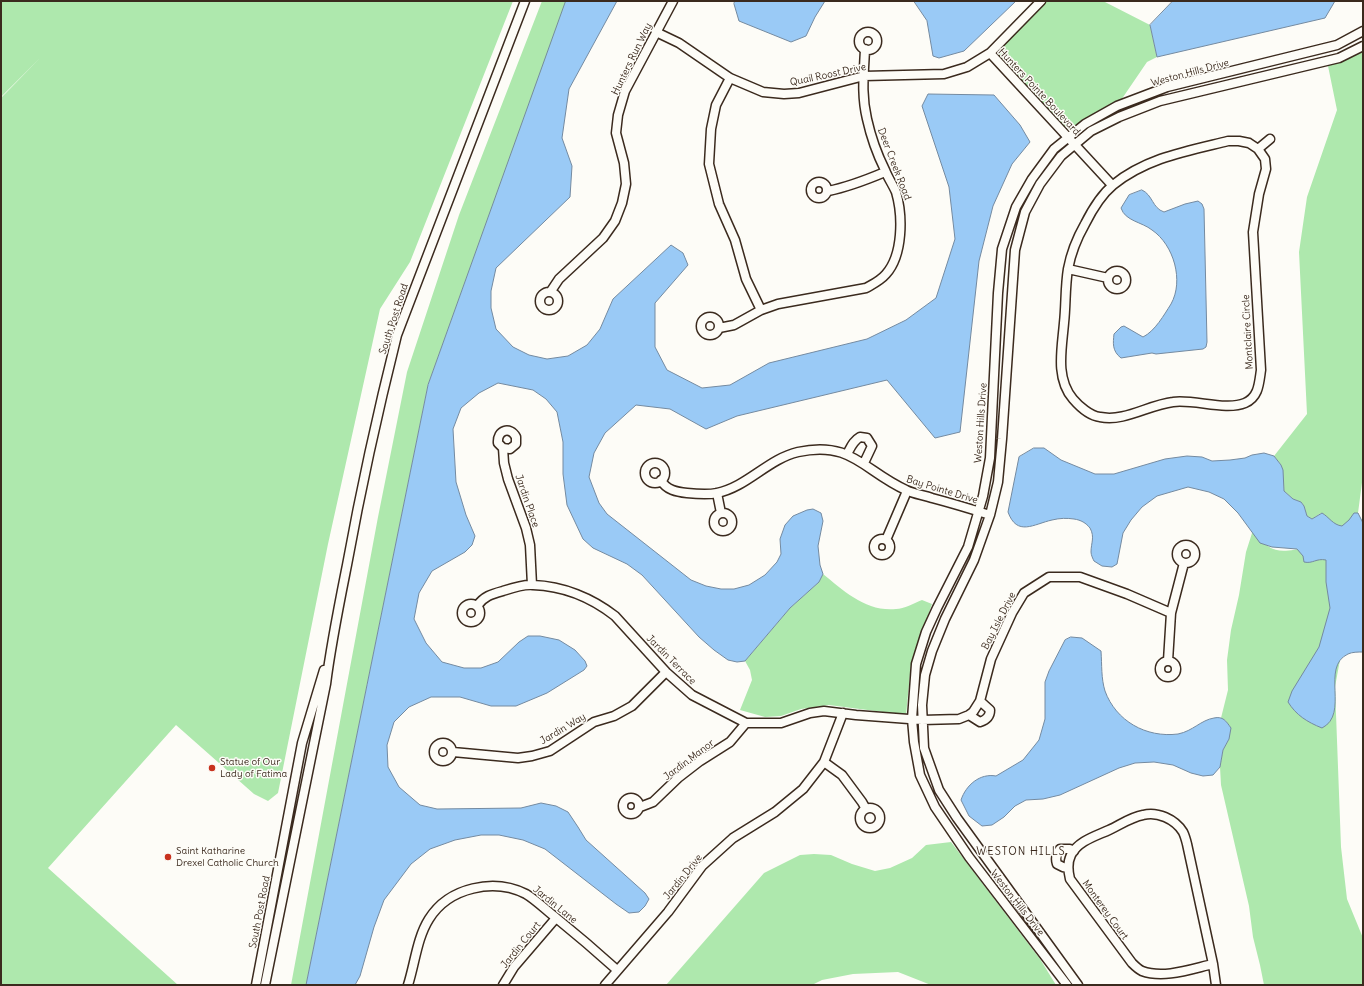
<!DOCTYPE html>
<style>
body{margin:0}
#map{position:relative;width:1364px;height:986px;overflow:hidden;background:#fdfcf7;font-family:Delius,sans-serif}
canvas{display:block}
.frame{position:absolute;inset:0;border:2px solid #3b2a1e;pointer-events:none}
</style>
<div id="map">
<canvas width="1364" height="986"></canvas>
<div class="frame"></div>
</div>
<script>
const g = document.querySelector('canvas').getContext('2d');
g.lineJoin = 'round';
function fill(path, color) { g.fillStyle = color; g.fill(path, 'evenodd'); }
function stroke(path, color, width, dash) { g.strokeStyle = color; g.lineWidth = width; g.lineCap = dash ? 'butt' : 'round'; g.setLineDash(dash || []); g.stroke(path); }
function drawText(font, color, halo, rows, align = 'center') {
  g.font = font + ' Delius,sans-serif'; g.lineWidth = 3; g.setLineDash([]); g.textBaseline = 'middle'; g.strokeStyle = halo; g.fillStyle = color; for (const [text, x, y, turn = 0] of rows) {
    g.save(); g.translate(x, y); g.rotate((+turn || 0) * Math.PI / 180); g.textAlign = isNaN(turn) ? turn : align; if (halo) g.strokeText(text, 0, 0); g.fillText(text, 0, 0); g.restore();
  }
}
const green = new Path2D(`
 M1,1H513L410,262L380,309L328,544L278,793L268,801L254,794L176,725L48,868L178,985H1V98L40,58L1,97Z
 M542,1H567L428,385L306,985H291L378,517L407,372L459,215Z
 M1041,1H1103L1150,25L1157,57L1147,62L1117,106L1069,138L990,53Z
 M1363,52V475L1358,513L1363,523V534L1335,687L1341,847L1347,899L1363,938V985H1264L1260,965L1253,937L1249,906L1221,785L1220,767L1223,750L1229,739L1226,721L1221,718L1228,690L1227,660L1231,630L1239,595L1246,552L1253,530C1271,555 1280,553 1308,547L1321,513L1312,519L1307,516L1304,506L1301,502L1293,499L1284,491L1281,465L1274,456L1307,414L1299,252L1307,197L1337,110L1328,66Z
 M823,574C844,591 866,612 896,609C904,609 914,603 922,600L932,604L911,664L906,715L829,705L801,709L781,716L765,717L740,710L752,680L750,670L745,661L790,608L819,582Z
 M951,842L1040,959L1056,985H931L898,972L853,974L822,980L812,985H666L764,873L800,855L814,854L831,855L852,864L875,871L890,868L912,858L926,845Z`);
const water = new Path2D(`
 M566,1H617L569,89L562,138L572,166L570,197L496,268L491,291V308L496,329L513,347L529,355L547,359L568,356L587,345L600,329L613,299L671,245L683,253L688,265L655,303V347L667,370L702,388L730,385L769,363L867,339L906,320L936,298L955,239L949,187L922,106L928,94L994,95L1020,125L1030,142L1012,164L993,206L979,261L960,432L935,438L887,380L737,416L706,429L670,409L636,405L605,433L594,453L589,477L599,503L607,514L691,580L706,586L721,589H734L749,585L765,575L777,562L781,554L780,539L785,525L793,516L807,510L813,509L821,513L823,521L818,546L820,565L823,574L819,582L790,608L745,661L737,662L728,660L714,650L699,637L642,575L627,564L593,548L583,539L567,505L563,474V442L557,412L546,399L533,390L498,383L479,393L461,408L453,429L456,482L466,515L475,536L472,545L465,552L432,571L419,593L414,619L426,643L442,662L464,668H481L498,662L519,642L528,636H540L559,640L575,650L585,661L587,666L584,670L547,693L516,706H491L460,697H431L409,707L394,722L387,745L388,767L399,787L420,805L437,809L521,808L541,803L556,806L568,812L578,827L586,840L645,893L649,899L645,906L639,912L629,913L616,904L545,849L523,840L499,835H481L455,840L430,849L411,864L384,900L374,927L360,976L355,985H306L428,385Z
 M735,1H825L815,17L806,36L791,42L739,21L734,4Z
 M914,1H1016L964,51L939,58L933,56L927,21Z
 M1173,1H1335L1325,18L1157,57L1150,25Z
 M1142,190C1153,195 1152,208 1164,212L1185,204L1198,201L1202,204L1204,209L1207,342L1206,347L1203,349L1156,354L1152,353L1121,358C1112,351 1113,343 1114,334L1121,327L1124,326L1143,337C1155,331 1164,315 1171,304C1184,281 1174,245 1152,230C1142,222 1125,221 1121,208L1129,195Z
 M1034,448H1044L1061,460L1095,474H1114L1165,459L1187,456L1202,457L1212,461L1230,460L1245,458L1252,455L1264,453L1274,456L1281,465L1283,470L1284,491L1293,499L1301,502L1304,506L1307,516L1312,519L1322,513C1329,517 1333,525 1342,526L1349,520L1354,513H1358L1363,523V652C1358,652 1352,652 1348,654C1320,667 1350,714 1322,728C1307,722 1296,715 1288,702L1292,691L1319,647L1330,608L1326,582V560C1316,558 1313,564 1304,562L1303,556L1297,549L1272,547L1260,543L1238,513L1224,499L1209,492L1188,487L1157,496L1142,507L1131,520L1123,533L1117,564L1112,567L1102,566L1094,561C1093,559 1091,555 1091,552C1091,543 1095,537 1090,528C1086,523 1081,520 1074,519C1067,518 1060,518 1052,520C1034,524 1017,537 1008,512L1019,457Z
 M1071,637L1082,638L1101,651C1102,665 1101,678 1105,691C1116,721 1146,738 1178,734C1193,731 1201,720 1214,718C1223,716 1226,721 1231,728L1229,739L1223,750L1220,767L1213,775L1203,776L1191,773L1173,765L1154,762L1135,763L1119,768L1060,795L1043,799L1026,800L1015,806L1004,817L992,825L982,826L969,816L961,800C966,785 980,773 996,776L1023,760L1039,740L1045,719V682L1049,671L1065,640Z`);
const minor = new Path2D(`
 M656,32L679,43L730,78L763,92L784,94L799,93L864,76L944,74L967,67L990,53L1041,1
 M859 41a9 9 0 1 1 18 0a9 9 0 1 1-18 0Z
 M990,53L1112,185
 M730,78L716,105L711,129L709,164L719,204L735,240L746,279L761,310
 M1228,141H1239L1249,143L1258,149L1265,159L1266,169L1259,194L1253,232L1261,370C1259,383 1259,397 1245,403C1226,411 1194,399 1173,402C1148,405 1125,422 1100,417C1090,416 1079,406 1073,399C1055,378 1062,348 1064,323C1066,305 1065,287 1068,269C1071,253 1077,238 1085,224C1092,210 1101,195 1113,185C1146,158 1187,151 1228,141Z
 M1258,149L1270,139
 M811 190a8 8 0 1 1 16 0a8 8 0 1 1-16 0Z
 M828,191C848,187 866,180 885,172
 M1068,269L1108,278
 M1108 280a9 9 0 1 1 18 0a9 9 0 1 1-18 0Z
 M551,291L559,279L603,238L615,221L622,203L626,184L624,163L616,133L618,115L625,91L673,1
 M540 301a9 9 0 1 1 18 0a9 9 0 1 1-18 0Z
 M701 326a9 9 0 1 1 18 0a9 9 0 1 1-18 0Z
 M719,328L734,325L761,310L778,304L866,288C873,284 880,281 886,274C903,255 903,216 896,192C893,185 888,178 885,170C877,154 871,137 867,119C861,94 864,73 865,49
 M503,448L510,449L516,444V437C510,426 497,430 498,443L503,448L504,463L508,479L526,528L530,545L532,585
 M847,454C851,447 853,441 860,437L867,438L872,446L864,463
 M645 473a10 10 0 1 1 20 0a10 10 0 1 1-20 0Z
 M661,480C666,490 677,492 687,493C696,494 708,495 717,493C747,487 768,459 798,452C851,440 864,471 906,490C914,494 923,495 932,498C951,503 971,509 990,515
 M717,493L721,513
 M714 522a9 9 0 1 1 18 0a9 9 0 1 1-18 0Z
 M874 547a8 8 0 1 1 16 0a8 8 0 1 1-16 0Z
 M886,540L907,491
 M1177 554a9 9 0 1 1 18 0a9 9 0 1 1-18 0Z
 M462 613a9 9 0 1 1 18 0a9 9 0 1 1-18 0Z
 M477,606C484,596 492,594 503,591C512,588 523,584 533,585C563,586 592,598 615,616L666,672L692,695L746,723H781L810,713L824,711L856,715L922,720L959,719L969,715L973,712L980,701L991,659L1012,613L1024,593L1049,577H1080L1127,594L1171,613
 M1160 669a8 8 0 1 1 16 0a8 8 0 1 1-16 0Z
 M1168,661L1171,613L1184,563
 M969,715L980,722C986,720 990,717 990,710L980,701
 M434 752a9 9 0 1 1 18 0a9 9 0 1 1-18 0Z
 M453,752L518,758L532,756L550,751L594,722L614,716L632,706L666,672
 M824,762L842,775L862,802L866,809
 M623 806a8 8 0 1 1 16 0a8 8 0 1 1-16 0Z
 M640,807L653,802L678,778L700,761L730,742L746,723
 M860 818a10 10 0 1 1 20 0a10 10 0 1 1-20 0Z
 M1068,868L1063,867L1057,864C1055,858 1056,854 1060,849H1070L1074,851
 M1213,964C1191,969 1164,979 1142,971C1138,969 1135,966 1132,963L1070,879C1068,871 1067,863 1071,855C1078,841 1096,836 1109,830C1120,825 1131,817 1143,815C1157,811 1175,819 1183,832C1185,836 1186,840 1187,844L1213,964L1216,985
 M256,985L302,743L324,670
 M265,985L326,684C331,644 339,605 347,565C361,488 378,411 397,335L525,1
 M408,985C415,963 417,938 429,919C449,887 494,878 526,894C536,900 546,910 555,917C576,934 597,952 617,970
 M503,985L514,967L556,918
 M605,985L668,912L702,866L733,838L775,812L803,789L824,762L843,713
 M1067,985L969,857L935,807L920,775L914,742L912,719L916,664L926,632L937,608L968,547L983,496L990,458L998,293L1002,249L1016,207L1032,179L1054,149L1085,124L1117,106L1167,87L1337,45L1363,31
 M1078,985L957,818L939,790L924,748L922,705L925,675L932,651L945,619L974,560L990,515L998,482L1002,439L1015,250L1025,212L1040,184L1061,156L1091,131L1119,117L1160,101L1339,58L1363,46`);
const markers = [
 [212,768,4,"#c8321e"],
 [168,857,4,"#c8321e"]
];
const streetNames = [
 ["Hunters Run Way",632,59,-64],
 ["Weston Hills Drive",1190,73,-15],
 ["Quail Roost Drive",828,75,-12],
 ["Hunters Pointe Boulevard",1039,92,47],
 ["Deer Creek Road",894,164,69],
 ["South Post Road",394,319,-72],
 ["Montclaire Circle",1248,332,-93],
 ["Weston Hills Drive",981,423,-86],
 ["Bay Pointe Drive",942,490,17],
 ["Jardin Place",527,501,71],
 ["Bay Isle Drive",999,621,-63],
 ["Jardin Terrace",671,660,45],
 ["Jardin Way",563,729,-31],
 ["Jardin Manor",689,760,-37],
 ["Jardin Drive",683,877,-51],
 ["Weston Hills Drive",1017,903,52],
 ["Jardin Lane",555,905,39],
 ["Monterey Court",1105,910,54],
 ["South Post Road",260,912,-79],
 ["Jardin Court",521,945,-51]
];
const poiNames = [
 ["Statue of Our",220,762],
 ["Lady of Fatima",220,774],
 ["Saint Katharine",176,851],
 ["Drexel Catholic Church",176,863]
];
const neighbourhoodNames = [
 ["WESTON HILLS",1021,852]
];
fill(green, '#aee8ad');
fill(water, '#9acaf6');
stroke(water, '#748aa0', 1);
stroke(minor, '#3b2a1e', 11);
stroke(minor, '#fdfcf7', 8);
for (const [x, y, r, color] of markers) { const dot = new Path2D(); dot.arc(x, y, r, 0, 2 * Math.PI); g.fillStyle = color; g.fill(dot); stroke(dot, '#fdfcf7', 1.5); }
drawText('10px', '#3b2a1e', '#fdfcf7', streetNames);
drawText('10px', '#3b2a1e', '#fdfcf7', poiNames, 'left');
g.letterSpacing = '1px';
drawText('11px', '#3b2a1e', '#fdfcf7', neighbourhoodNames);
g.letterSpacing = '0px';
</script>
